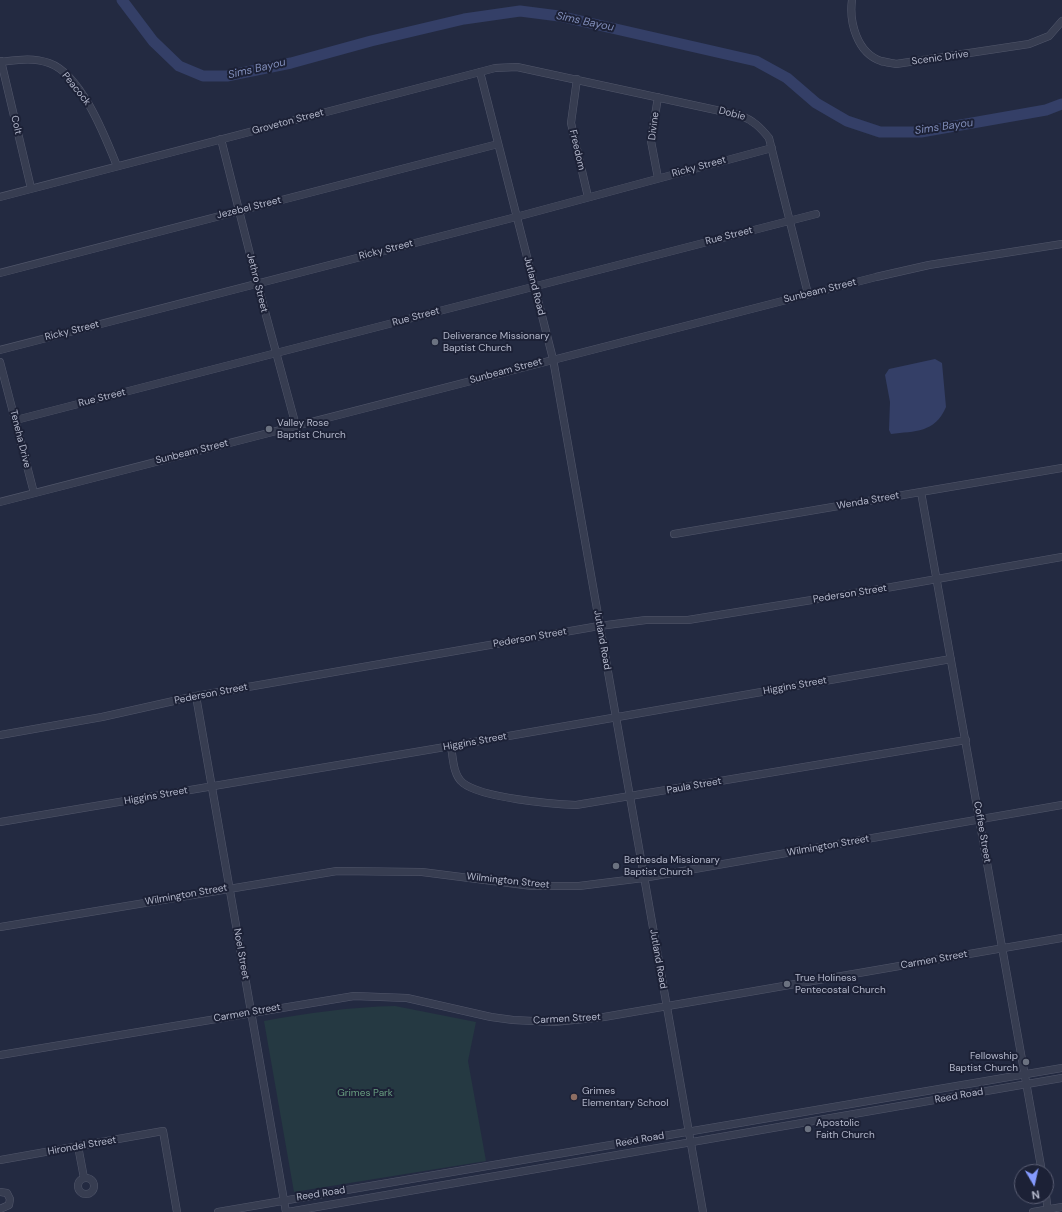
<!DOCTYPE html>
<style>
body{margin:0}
#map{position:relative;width:1062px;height:1212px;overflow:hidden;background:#232a41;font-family:"DM Sans",sans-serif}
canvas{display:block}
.north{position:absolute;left:1014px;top:1164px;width:40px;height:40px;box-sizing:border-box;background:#1c2136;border:1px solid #595d72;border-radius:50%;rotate:171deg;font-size:11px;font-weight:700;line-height:16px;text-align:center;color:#b4b8cb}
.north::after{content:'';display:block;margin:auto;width:14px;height:18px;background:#859bff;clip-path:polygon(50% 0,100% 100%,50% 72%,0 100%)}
</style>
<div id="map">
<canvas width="1062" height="1212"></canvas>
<div class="north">N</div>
</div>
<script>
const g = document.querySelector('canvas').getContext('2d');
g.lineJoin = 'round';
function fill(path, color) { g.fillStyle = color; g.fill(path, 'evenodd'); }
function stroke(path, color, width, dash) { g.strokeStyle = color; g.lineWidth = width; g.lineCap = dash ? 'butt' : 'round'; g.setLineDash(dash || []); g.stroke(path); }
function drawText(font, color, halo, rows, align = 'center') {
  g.font = font + ' "DM Sans",sans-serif'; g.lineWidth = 4; g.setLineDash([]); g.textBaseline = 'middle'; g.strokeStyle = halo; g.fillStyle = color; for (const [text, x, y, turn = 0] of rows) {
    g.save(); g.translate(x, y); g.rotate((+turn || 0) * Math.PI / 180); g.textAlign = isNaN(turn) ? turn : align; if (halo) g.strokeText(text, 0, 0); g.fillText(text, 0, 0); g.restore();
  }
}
const green = new Path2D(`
 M395,1006L476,1022L468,1061L486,1161L294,1192L264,1021C308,1013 350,1007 395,1006Z`);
const water = new Path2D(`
 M935,359L942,363L946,407C935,433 915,431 891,434L889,430L890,402L885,375L889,369Z`);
const river = new Path2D(`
 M122,0L153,41L179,66L203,76H227L291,63L371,41L464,19L520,11L559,16L756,61L787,78L816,103L847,121L880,132H921L1046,110L1062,104`);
const minor = new Path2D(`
 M852,0C849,22 857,53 881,61C885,62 891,63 896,64L1029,44L1049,36L1062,21
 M1,61L31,188
 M0,62C17,60 32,57 49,63C81,74 105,136 117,166
 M480,72L553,359L703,1212
 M577,79L571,123L588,197
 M658,97L651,141L658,178
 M221,139L257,282L296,426
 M0,197L480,72L495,68L517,67L739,115C753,120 760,127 769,138L808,294
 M0,273L498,144
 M0,350L516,217L772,148
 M0,362L34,493
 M16,420L816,214
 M921,492L1042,1172
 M0,502L876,277L929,265L1062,244
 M674,534L1062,468
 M196,696L286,1212
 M0,735L102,717L196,696L599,626L646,620H688L886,588L1062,557
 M451,746C453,758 453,775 463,783C482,798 552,804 576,805L966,740
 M0,822L451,746L951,659
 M0,927L337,871L422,872L532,886H579L643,878L1062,805
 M0,1055L354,996L407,998L491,1017L513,1020L554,1022L604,1017L1062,938
 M78,1146L84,1178
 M0,1160L163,1131L177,1212
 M78 1186a8 8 0 1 1 16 0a8 8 0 1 1-16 0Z
 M0,1192L7,1193L10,1199L9,1205L0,1209
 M1046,1196L1048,1212
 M218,1212L1062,1068
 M288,1212L1062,1078
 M1033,1212L1062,1207`);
const markers = [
 [435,342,4,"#6b7280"],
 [269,429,4,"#6b7280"],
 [616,866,4,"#6b7280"],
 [787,984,4,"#6b7280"],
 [1026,1062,4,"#6b7280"],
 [574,1097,4,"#8d6e63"],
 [808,1129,4,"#6b7280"]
];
const streetNames = [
 ["Scenic Drive",940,58,-8],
 ["Peacock",76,89,51],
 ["Dobie",732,114,15],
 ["Groveton Street",288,122,-15],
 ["Colt",16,125,77],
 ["Divine",654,126,-83],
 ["Freedom",577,150,77],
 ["Ricky Street",699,167,-15],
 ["Jezebel Street",249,208,-14],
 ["Rue Street",729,236,-14],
 ["Ricky Street",386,250,-14],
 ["Jethro Street",257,283,76],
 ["Jutland Road",534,286,76],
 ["Sunbeam Street",820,291,-14],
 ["Rue Street",416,317,-15],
 ["Ricky Street",72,331,-14],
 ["Sunbeam Street",506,371,-15],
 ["Rue Street",102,398,-14],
 ["Teneha Drive",20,439,76],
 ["Sunbeam Street",192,452,-14],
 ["Wenda Street",868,501,-10],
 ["Pederson Street",850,594,-9],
 ["Pederson Street",530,638,-10],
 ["Jutland Road",602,640,80],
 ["Higgins Street",795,686,-10],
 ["Pederson Street",211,694,-11],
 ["Higgins Street",475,742,-10],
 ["Paula Street",694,786,-10],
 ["Higgins Street",156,796,-10],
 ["Coffee Street",982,832,80],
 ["Wilmington Street",828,846,-10],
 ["Wilmington Street",508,881,6],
 ["Wilmington Street",186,895,-10],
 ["Noel Street",241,954,80],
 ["Jutland Road",658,959,80],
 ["Carmen Street",934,960,-10],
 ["Carmen Street",247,1013,-10],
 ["Carmen Street",567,1019,-3],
 ["Reed Road",959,1096,-10],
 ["Reed Road",640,1140,-10],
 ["Hirondel Street",82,1146,-10],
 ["Reed Road",321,1194,-9]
];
const poiNames = [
 ["Deliverance Missionary",443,336],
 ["Baptist Church",443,348],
 ["Valley Rose",277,423],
 ["Baptist Church",277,435],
 ["Bethesda Missionary",624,860],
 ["Baptist Church",624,872],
 ["True Holiness",795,978],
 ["Pentecostal Church",795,990],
 ["Fellowship",1018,1056,"right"],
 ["Baptist Church",1018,1068,"right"],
 ["Grimes",582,1091],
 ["Elementary School",582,1103],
 ["Apostolic",816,1123],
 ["Faith Church",816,1135]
];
const parkNames = [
 ["Grimes Park",365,1093]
];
const waterNames = [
 ["Sims Bayou",585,22,12],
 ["Sims Bayou",257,69,-13],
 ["Sims Bayou",944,127,-8]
];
fill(green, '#253942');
fill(water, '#343f67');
stroke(river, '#343f67', 11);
stroke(minor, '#52576b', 8);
stroke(minor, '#373d51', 7);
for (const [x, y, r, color] of markers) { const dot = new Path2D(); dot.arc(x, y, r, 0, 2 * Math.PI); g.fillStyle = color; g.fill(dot); stroke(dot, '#1c2136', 1.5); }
drawText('10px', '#b4b8cb', '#1c2136', streetNames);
drawText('10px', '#b4b8cb', '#1c2136', poiNames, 'left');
drawText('10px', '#699e80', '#1c2136', parkNames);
drawText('italic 11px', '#808db9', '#1c2136', waterNames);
</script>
